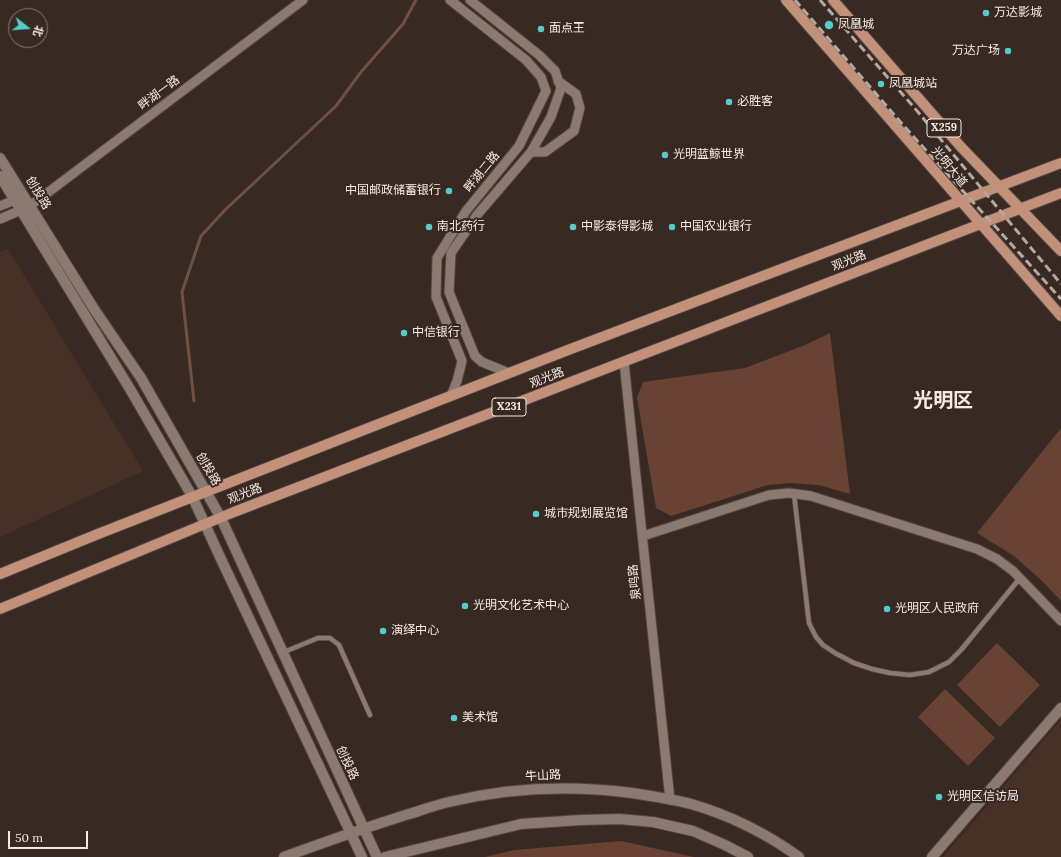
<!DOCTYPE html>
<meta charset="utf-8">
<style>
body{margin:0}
#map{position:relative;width:1061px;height:857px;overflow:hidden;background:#392923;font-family:Lora,"Noto Sans SC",serif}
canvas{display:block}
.north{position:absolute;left:8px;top:8px;width:40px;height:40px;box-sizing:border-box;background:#392923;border:1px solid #857771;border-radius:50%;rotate:107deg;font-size:11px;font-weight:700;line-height:16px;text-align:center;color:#f6ebe6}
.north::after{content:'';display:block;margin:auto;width:14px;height:18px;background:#52cdcc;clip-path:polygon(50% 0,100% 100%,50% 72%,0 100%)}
.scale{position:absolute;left:8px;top:831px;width:80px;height:18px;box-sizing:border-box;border:2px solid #f6ebe6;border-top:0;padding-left:5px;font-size:12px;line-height:14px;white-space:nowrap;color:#f6ebe6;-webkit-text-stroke:3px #392923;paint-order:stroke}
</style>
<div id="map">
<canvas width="1061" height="857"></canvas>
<div class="north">北</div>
<div class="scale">50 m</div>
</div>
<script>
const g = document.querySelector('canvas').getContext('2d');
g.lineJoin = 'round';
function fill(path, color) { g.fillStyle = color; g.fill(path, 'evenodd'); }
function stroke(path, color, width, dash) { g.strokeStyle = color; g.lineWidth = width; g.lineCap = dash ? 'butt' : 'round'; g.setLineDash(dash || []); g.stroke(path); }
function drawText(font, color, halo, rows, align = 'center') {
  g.font = font + ' Lora,"Noto Sans SC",serif'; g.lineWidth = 4; g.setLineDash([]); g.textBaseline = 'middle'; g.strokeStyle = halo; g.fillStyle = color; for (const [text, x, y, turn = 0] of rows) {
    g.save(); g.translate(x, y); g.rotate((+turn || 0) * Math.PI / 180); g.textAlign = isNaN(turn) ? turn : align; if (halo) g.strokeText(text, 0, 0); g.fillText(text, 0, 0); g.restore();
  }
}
const built = new Path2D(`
 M8,249L143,471L0,537V252Z
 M1061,720V857H943Z`);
const green = new Path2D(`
 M830,333L850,494L819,485L791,483L768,485L671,516L656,508L637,398L643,382L745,368L805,345Z
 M1061,428V601L1043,582L1014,556L977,533Z
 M997,643L1040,685L1000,727L957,685Z
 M945,689L995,738L968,766L918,717Z
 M621,841L694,857H485L514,850Z`);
const stream = new Path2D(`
 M194,401L182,292L201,236L225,210L336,106L361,72L403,24L416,0`);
const lane = new Path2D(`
 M794,494L809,623L816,637L823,645L835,653L854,663L872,669L890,673L910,675L929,672L949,662L961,650L1020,578
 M284,652L318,638H330L339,645L370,715`);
const street = new Path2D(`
 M450,0L526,60L541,77L546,91L519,146L466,211L437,258L436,297L462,361L457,381L451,396
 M470,0L539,55L555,71L561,88L551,117L531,152L477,215L451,253L449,292L475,356L482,362L509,373
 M531,152H545L574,131L580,108L576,94L558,81
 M0,206L15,200
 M30,206L303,0
 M0,219L21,210
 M624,362L670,800
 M643,536L769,495L789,493L811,496L977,549L997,559L1013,571L1061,621`);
const secondary = new Path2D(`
 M0,158L94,309L141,378L221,518L377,857
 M0,176L130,389L192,496L220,557L362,857
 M284,857C325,842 367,827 409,814C422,810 436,805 449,802C511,787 570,785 632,793C652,796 672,799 691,804C729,815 767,834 799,857
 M385,857L521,824L581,820L619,819L653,822L693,831L725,845L748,857
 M932,857L1061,708`);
const primary = new Path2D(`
 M786,0L1061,316
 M833,0L961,147L1061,251
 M0,574L98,534L568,350L1061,163
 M0,609L234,512L1061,193`);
const rail = new Path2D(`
 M795,0L903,125L1061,299
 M820,0L918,112L1061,284`);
const markers = [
 [986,13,4,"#52cdcc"],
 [829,25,5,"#52cdcc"],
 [541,29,4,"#52cdcc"],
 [1008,51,4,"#52cdcc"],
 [881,84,4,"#52cdcc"],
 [729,102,4,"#52cdcc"],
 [665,155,4,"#52cdcc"],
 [449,191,4,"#52cdcc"],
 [429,227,4,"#52cdcc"],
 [573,227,4,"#52cdcc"],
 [672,227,4,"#52cdcc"],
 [404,333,4,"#52cdcc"],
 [536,514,4,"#52cdcc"],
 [465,606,4,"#52cdcc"],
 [887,609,4,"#52cdcc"],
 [383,631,4,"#52cdcc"],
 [454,718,4,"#52cdcc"],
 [939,797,4,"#52cdcc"]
];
const shields = [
 [944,128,34],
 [509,407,34]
];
const shieldNames = [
 ["X259",944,128],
 ["X231",509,407]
];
const poiNames = [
 ["万达影城",994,13],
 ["凤凰城",838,25],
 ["面点王",549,29],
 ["万达广场",1000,51,"right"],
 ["凤凰城站",889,84],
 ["必胜客",737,102],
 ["光明蓝鲸世界",673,155],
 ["中国邮政储蓄银行",441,191,"right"],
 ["南北药行",437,227],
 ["中影泰得影城",581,227],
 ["中国农业银行",680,227],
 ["中信银行",412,333],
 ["城市规划展览馆",544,514],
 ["光明文化艺术中心",473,606],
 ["光明区人民政府",895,609],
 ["演绎中心",391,631],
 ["美术馆",462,718],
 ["光明区信访局",947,797]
];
const streetNames = [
 ["畔湖一路",159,93,-37],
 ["光明大道",949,167,50],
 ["畔湖二路",482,172,-51],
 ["创投路",38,193,59],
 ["观光路",849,261,-21],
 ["观光路",547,378,-21],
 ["创投路",208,469,60],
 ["观光路",245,494,-21],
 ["泉鸣路",635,582,-96],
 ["创投路",347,763,65],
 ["牛山路",543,776,-3]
];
const townNames = [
 ["光明区",943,401]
];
fill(built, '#473127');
fill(green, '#684232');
stroke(stream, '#704f45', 3);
stroke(lane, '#534640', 6);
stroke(street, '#534640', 11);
stroke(secondary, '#534640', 12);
stroke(primary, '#534640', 12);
stroke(lane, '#8c7971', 4.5);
stroke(street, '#8c7971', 9);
stroke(secondary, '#8c7971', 10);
stroke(primary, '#c3907a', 10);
stroke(rail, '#b4a8a2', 3, [8, 4]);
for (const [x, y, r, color] of markers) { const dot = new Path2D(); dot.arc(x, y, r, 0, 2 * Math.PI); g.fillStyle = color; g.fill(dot); stroke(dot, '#392923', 1.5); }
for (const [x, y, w] of shields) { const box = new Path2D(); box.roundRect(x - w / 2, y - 9, w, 18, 3); g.fillStyle = '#392923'; g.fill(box); stroke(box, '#f6ebe6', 1); }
drawText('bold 11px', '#f6ebe6', null, shieldNames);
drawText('12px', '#f6ebe6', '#392923', poiNames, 'left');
drawText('12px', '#f6ebe6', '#392923', streetNames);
drawText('bold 20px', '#f6ebe6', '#392923', townNames);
</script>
